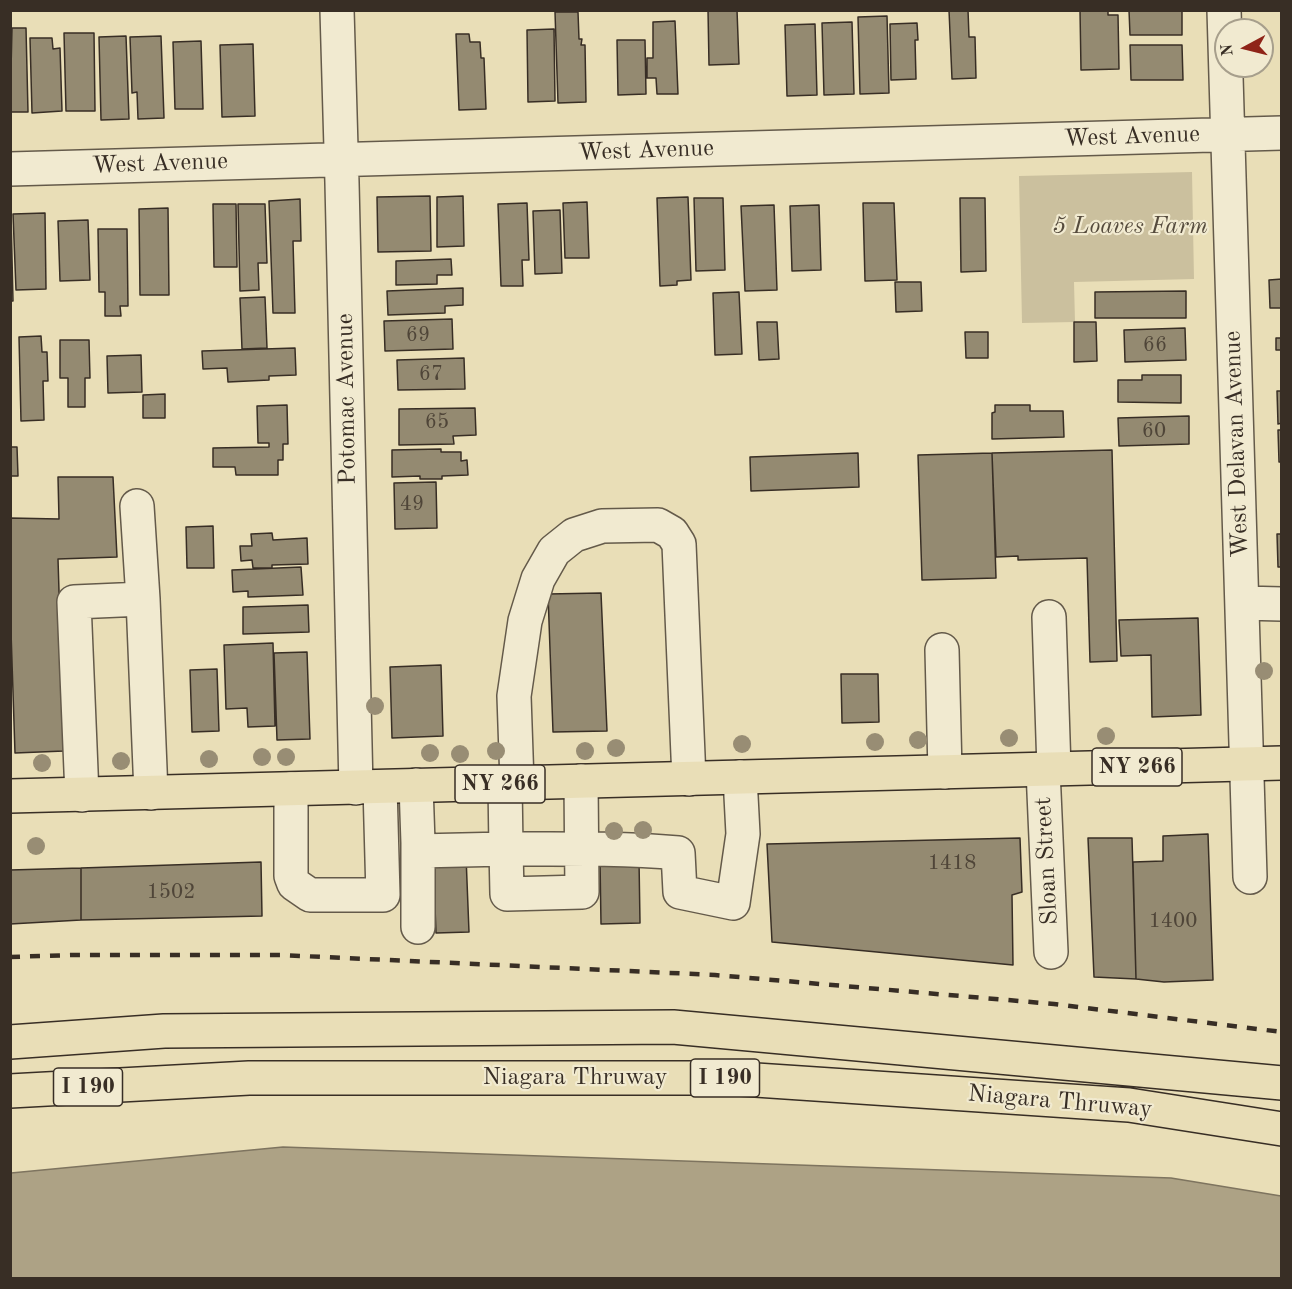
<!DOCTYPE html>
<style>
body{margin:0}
#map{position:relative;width:1292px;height:1289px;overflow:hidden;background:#e9deb7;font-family:"Old Standard TT",serif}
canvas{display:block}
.frame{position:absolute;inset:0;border:12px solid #382e25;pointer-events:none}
.north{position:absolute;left:1214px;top:18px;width:60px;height:60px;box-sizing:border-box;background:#f1ead0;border:2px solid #a79f8c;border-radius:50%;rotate:263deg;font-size:16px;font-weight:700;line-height:24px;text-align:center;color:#382e25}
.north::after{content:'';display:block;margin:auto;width:21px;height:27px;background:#8f2418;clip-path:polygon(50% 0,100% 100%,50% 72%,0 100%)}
</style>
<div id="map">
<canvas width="1292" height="1289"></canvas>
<div class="frame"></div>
<div class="north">N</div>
</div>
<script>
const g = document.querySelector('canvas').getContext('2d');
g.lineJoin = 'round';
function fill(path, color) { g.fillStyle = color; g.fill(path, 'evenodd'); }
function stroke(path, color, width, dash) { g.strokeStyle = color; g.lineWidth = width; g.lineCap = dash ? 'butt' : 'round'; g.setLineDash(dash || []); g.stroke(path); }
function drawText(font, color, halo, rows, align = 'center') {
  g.font = font + ' "Old Standard TT",serif'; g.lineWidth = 4.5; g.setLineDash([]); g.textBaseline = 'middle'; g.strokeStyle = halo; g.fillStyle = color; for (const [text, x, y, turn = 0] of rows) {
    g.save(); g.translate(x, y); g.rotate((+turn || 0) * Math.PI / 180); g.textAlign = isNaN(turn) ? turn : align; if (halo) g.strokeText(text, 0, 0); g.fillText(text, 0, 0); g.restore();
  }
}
const green = new Path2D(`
 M1192,172L1194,279L1074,282L1075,322L1022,323L1019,176Z`);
const water = new Path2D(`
 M283,1147L1171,1178L1281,1196V1278H11V1173Z`);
const building = new Path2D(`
 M708,10H737L739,64L709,65Z
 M949,10H968L969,37H975L976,78L952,79Z
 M1080,10H1108V15H1118L1119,69L1081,70Z
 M1129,10H1182V35H1130Z
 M555,12H578L579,39H582L581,45H585L586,102L558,103Z
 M887,16L889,93L860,94L858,17Z
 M675,21L678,94H657L656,78H647V58H653V22Z
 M852,22L854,94L824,95L822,23Z
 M917,23L918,40H915L916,79L891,80L890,24Z
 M815,24L817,95L787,96L785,25Z
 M12,28H26L28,112H10Z
 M554,29L555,101L528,102L527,30Z
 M64,33H94L95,111H66Z
 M456,34H469L470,42H480L481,58H484L486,109L459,110Z
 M126,36L129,119L101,120L99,37Z
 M161,36L164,118L138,119L137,92L132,93L130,37Z
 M30,38H52L53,49L60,48L62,111L32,113Z
 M617,40H645L646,94L618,95Z
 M201,41L203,109H175L173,42Z
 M253,44L255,116L222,117L220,45Z
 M1130,45H1182L1183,80H1131Z
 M430,196L431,251L378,252L377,197Z
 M463,196L464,246L437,247V197Z
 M688,197L691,280L677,281V285L660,286L657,198Z
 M694,198H723L725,270L696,271Z
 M960,198H985L986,271L961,272Z
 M300,199L301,241H293L295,313H273L269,201Z
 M587,202L589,258H565L563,203Z
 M527,203L529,260H522L523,286H501L498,204Z
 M863,203H894L897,280L865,281Z
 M213,204H236L237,267H214Z
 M238,204H265L267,263H258L259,290L240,291Z
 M774,205L777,290L745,291L741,206Z
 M819,205L821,270L792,271L790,206Z
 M168,208L169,295H140L139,209Z
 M560,210L562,273L535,274L533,211Z
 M45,213L46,289L16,290L13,214Z
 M11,214L13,301H10V214Z
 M88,220L90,280L60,281L58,221Z
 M98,229H127L128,306H120L121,316H105V292H99Z
 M451,259L452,275H437V284L396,285V261Z
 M1282,279V308H1270L1269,280Z
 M895,282H921L922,311L896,312Z
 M463,288V305L445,306V313L388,315L387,291Z
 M1186,291V318H1095V292Z
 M739,292L742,354L715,355L713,293Z
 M265,297L267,348L242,349L240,298Z
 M452,319L453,349L385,351L384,321Z
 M757,322H777L779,359L759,360Z
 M1074,322H1096L1097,361L1074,362Z
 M1185,328L1186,360L1125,362L1124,330Z
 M965,332H988V358H966Z
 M41,336L42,352H47L48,381H43L44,420L21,421L19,337Z
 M1276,338H1282V350H1276Z
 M60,340H89L90,378H85V407H68V378H60Z
 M295,348L296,375L269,376V380L228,382L227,368L203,369L202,351Z
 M141,355L142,392L108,393L107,356Z
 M464,358L465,389L398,390L397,360Z
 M1142,375H1181V403L1118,402V380H1142Z
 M1277,391H1282V423L1278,424Z
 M165,394V418H143V395Z
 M287,405L288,444H283V460H278V475H236L235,467H213V448L269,447V443H258L257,406Z
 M995,405H1030V411H1063L1064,437L992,439V413L995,412Z
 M475,408L476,435L453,436L454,444L399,445V409Z
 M1189,416V444L1119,446L1118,418Z
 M1278,430H1282V462H1279Z
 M10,447H17L18,476H10Z
 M441,449V452H461V461L467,460L468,475L442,476V479H420V476L392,477V450Z
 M1112,450L1117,661L1090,662L1087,558L1018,560V556L996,557L992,453Z
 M858,453L859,487L751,491L750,457Z
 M992,453L996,578L922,580L918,455Z
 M58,477H113L117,557L58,559L64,751L15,753L10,601V518L59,519Z
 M436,482L437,528L395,529L394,483Z
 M213,526L214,568H187L186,527Z
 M272,533L273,540L307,538L308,564L272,565V568H253L252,560L241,561L240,546H252L251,534Z
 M1277,534H1282V567H1278Z
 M301,567L303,595L248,597V591L233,592L232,570Z
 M601,593L607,731L553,732L548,594Z
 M308,605L309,632L243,634V607Z
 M1198,618L1201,715L1152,717L1151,655L1121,656L1119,620Z
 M273,643L275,726L248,727L247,708L226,709L224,645Z
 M307,652L310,739L277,740L274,653Z
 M441,665L443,736L392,738L390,667Z
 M217,669L219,731L192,732L190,670Z
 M841,674H878L879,722L842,723Z
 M1208,834L1213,980L1164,982L1136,979L1133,862L1163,861V836Z
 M1020,838L1022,892L1012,895L1013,965L772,942L767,844Z
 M1088,838H1132L1136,979L1094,977Z
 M433,856H466L469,932L436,933Z
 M639,860L640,923L601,924L600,861Z
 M261,862L262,916L81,920V868Z
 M81,868V920L10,924V870Z`);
const minor = new Path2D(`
 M337,10L342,183L356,788
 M1224,10L1250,877
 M10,169L1282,133
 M137,506L143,599
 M1242,603L1282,604
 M1049,617L1054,769
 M942,650L945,772
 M1043,770L1051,952
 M581,781L582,892L507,894L506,849C564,849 621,848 678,853L680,892L733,903L743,834L740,777
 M517,783L514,696L525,621L538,579L554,551L574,535L602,526L658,525L672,533L679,544L689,779
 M416,785L418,843V927
 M291,789V876L294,884L310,895H383L380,787
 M82,795L74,602L143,599L151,793
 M418,851L506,849L505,783`);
const major = new Path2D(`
 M10,796L1282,763`);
const highway = new Path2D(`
 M10,1042L164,1031L673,1027L1282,1083
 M10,1091L249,1078H726L1129,1105L1282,1129`);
const rail = new Path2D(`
 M10,957L73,955H280L715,975L1054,1004L1282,1032`);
const trees = [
 [1264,671],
 [375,706],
 [1106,736],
 [1009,738],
 [918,740],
 [875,742],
 [742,744],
 [616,748],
 [496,751],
 [585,751],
 [430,753],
 [460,754],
 [262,757],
 [286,757],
 [209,759],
 [121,761],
 [42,763],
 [643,830],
 [614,831],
 [36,846]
];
const numberNames = [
 ["69",418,335],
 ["66",1155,345],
 ["67",431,374],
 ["65",437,422],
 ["60",1154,431],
 ["49",412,504],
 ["1418",952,863],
 ["1502",171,892],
 ["1400",1173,921]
];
const shields = [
 [1137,767,90],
 [500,784,90],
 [725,1078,69],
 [88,1087,69]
];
const shieldNames = [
 ["NY 266",1137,767],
 ["NY 266",500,784],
 ["I 190",725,1078],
 ["I 190",88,1087]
];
const streetNames = [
 ["West Avenue",1132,137,-2],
 ["West Avenue",646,151,-2],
 ["West Avenue",160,164,-2],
 ["Potomac Avenue",347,399,-91],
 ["West Delavan Avenue",1237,444,-92],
 ["Sloan Street",1047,861,-93],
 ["Niagara Thruway",575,1078],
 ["Niagara Thruway",1060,1102,5]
];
const parkNames = [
 ["5 Loaves Farm",1130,227]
];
fill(green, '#cbc09e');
fill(water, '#ada285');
stroke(water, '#7e745f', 1.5);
fill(building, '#948a71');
stroke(building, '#382e25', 1.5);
stroke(minor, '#645a4a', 36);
stroke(major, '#382e25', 36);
stroke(highway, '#382e25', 36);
stroke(minor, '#f1ead0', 33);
stroke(major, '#e9deb7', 33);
stroke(highway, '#e9deb7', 33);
stroke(rail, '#382e25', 4.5, [10, 10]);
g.fillStyle = '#988d74';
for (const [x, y] of trees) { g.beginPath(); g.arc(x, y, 9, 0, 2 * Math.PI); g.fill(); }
drawText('21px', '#4f4538', null, numberNames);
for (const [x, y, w] of shields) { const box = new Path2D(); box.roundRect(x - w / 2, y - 19, w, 38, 4.5); g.fillStyle = '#f1ead0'; g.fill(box); stroke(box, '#382e25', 1.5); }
drawText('bold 22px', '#382e25', null, shieldNames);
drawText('24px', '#382e25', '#f1ead0', streetNames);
drawText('italic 24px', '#554b3d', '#f1ead0', parkNames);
</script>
